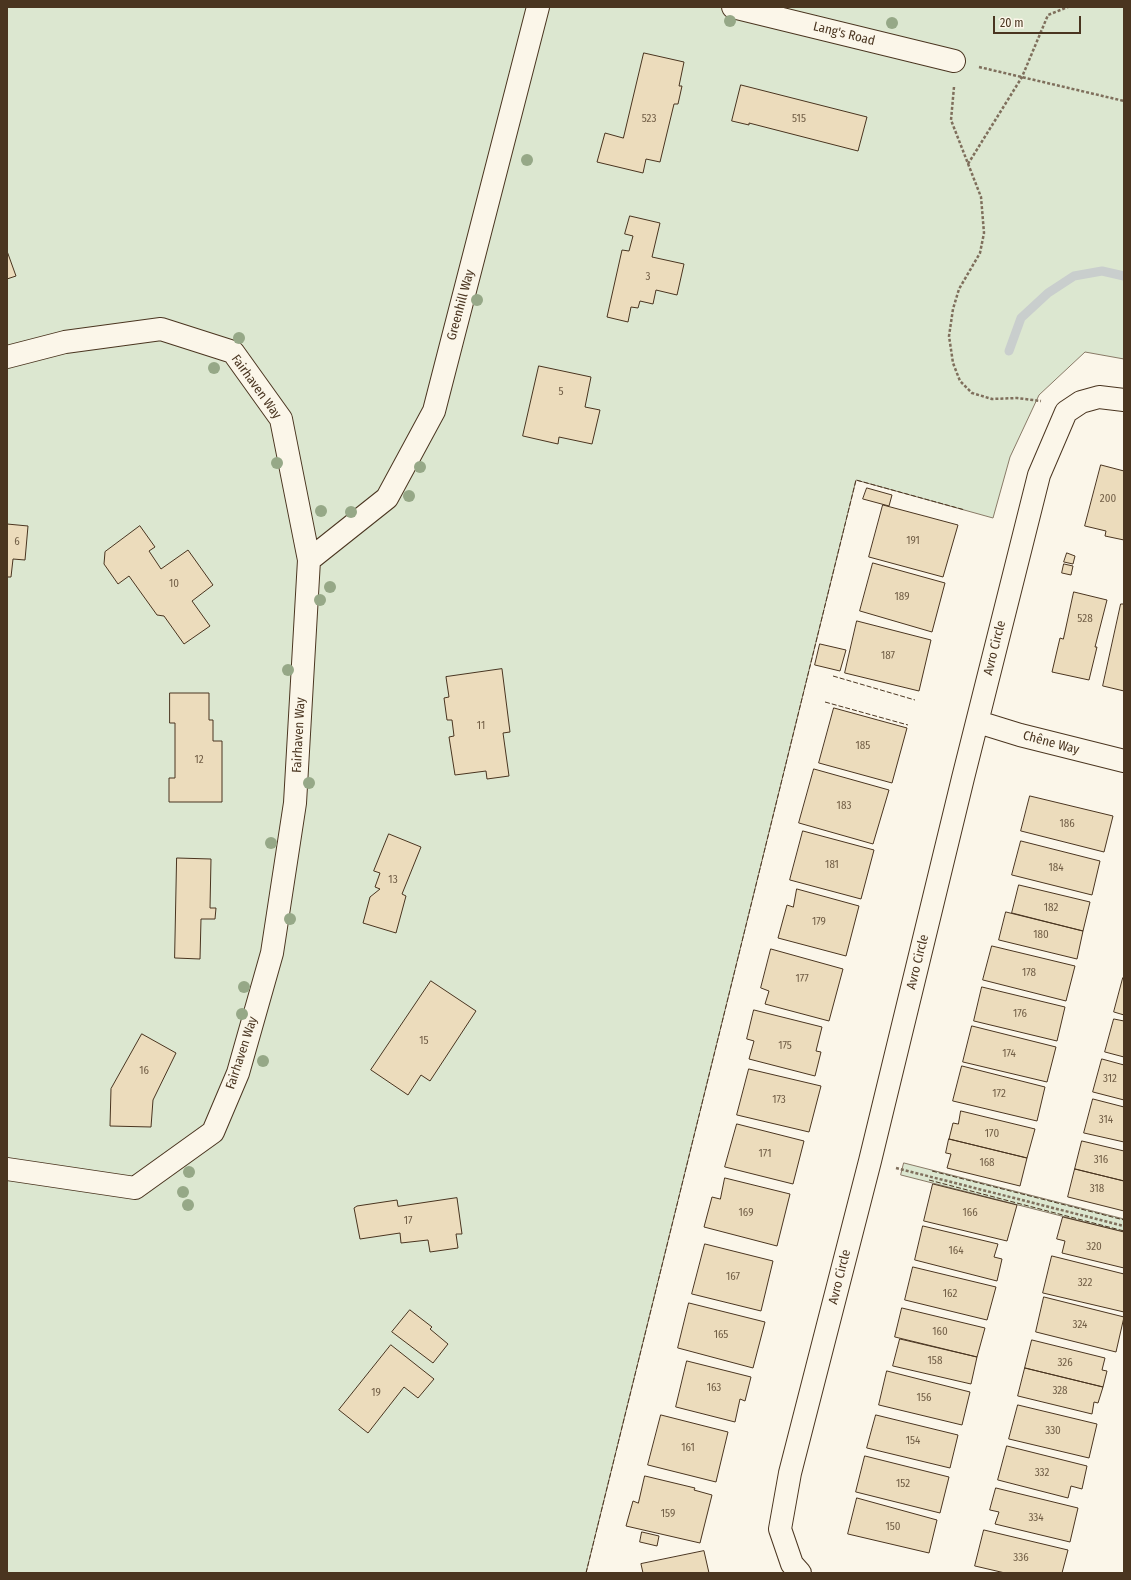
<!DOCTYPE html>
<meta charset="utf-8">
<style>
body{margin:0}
#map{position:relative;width:1131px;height:1580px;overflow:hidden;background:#fbf6e9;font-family:"Fira Sans Condensed",sans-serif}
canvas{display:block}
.frame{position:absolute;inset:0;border:8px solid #4a3520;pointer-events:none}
.scale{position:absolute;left:993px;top:16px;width:88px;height:18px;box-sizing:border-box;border:2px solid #4a3520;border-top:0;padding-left:5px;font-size:12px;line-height:14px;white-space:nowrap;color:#4a3520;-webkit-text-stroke:3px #fbf6e9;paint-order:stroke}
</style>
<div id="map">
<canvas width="1131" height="1580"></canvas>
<div class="frame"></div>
<div class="scale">20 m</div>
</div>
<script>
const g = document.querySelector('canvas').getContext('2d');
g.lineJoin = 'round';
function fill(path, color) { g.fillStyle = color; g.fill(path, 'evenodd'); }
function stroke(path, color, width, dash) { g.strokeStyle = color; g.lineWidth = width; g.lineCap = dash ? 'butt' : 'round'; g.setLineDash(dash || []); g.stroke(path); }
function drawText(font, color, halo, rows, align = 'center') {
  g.font = font + ' "Fira Sans Condensed",sans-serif'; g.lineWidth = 3; g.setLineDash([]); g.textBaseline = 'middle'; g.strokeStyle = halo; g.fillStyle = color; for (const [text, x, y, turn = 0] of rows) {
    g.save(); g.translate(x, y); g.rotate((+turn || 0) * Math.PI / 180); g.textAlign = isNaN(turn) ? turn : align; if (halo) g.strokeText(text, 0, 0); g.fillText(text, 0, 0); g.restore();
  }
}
const green = new Path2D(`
 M7,7H1124V359L1085,352L1039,395L1010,457L993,518L856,480L586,1573H7Z
 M904,1163L1124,1219V1232L901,1175Z`);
const stream = new Path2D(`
 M1009,351L1021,318L1048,293L1074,276L1102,271L1124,276`);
const building = new Path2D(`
 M644,53L684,62L679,86H682L678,104H674L660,162L646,159L643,173L597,162L605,133L623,138Z
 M741,85L867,117L858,151L749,123V125L732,121Z
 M630,216L660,223L652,257L684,264L677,295L656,290L653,304L640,301L638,308L631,307L628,322L607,317L622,250L629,251L633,236L625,234Z
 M7,251L16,276L7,279Z
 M539,366L591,377L585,407L600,410L592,444L559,437L558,444L523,436Z
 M1101,465L1124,471V540L1105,536L1106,531L1085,526Z
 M867,488L892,495L889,506L863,499Z
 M883,505L958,525L943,577L869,557Z
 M7,524L28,526L25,560L13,559L11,577H7Z
 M140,526L155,547L149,551L161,569L188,550L213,585L192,601L210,626L184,644L164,616L157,615L129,576L118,584L104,564L105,552Z
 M1067,553L1075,556L1073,564L1064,562Z
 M873,563L945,583L932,632L860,611Z
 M1064,564L1073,566L1071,575L1062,573Z
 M1074,592L1107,600L1095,647H1097L1089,680L1052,672L1060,638L1063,639Z
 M1121,604H1124V691L1103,686Z
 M857,621L931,640L919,691L845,673Z
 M820,644L846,650L840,671L815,665Z
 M502,669L510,732L503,733L509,776L487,779L486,771L455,775L449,737L454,736L452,720H447L444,698L449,697L446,677Z
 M170,693H209V720H213V741H222V802H169V778H175V723H170Z
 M834,708L907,728L892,783L819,763Z
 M814,769L889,790L873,844L799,823Z
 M1030,796L1113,816L1104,852L1021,831Z
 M803,831L874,850L861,899L790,880Z
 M389,834L421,847L402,894L406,896L396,933L363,923L370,897L380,889L375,887L380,873L374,871Z
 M1021,841L1100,861L1092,895L1012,875Z
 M177,858L211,859L210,908H216L215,919H201L200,959L175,958Z
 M1019,885L1090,902L1083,931L1012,913Z
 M797,889L859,906L846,956L778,938L787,905L793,907Z
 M1006,912L1083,931L1077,959L999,940Z
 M992,946L1075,966L1066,1001L983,980Z
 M771,949L843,969L829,1021L765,1004L769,991L761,988Z
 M1123,978L1124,979V1015L1114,1012Z
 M431,981L476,1011L430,1081L421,1075L408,1095L371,1070Z
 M982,987L1065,1007L1057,1041L974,1021Z
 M754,1010L822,1027L816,1051L821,1052L815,1076L749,1059L754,1041L747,1039Z
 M1114,1019L1124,1021V1057L1105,1052Z
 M972,1026L1056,1047L1047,1082L963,1062Z
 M142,1034L176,1053L153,1100L151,1127L110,1126L111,1089Z
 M1102,1059L1124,1065V1100L1093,1092Z
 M962,1066L1045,1087L1037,1121L953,1101Z
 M749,1069L821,1086L809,1132L737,1115Z
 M1093,1099L1124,1107V1142L1084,1133Z
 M961,1111L1035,1129L1027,1158L949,1139L953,1123L958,1124Z
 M737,1124L804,1141L793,1184L725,1167Z
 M949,1139L1027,1158L1020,1186L947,1168L951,1154L946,1153Z
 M1082,1141L1124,1151V1181L1075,1169Z
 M1075,1169L1124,1181V1211L1068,1197Z
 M725,1178L790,1194L777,1246L704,1227L712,1197L720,1199Z
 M933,1184L1017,1205L1007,1241L924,1221Z
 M457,1198L462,1234H456L458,1248L430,1252L428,1240L401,1243L400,1233L360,1239L354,1208L357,1206L397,1200L398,1206Z
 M1063,1217L1124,1232V1268L1062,1253L1065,1241L1057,1239Z
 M923,1226L998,1244L994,1257L1002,1259L997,1281L915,1260Z
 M705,1244L773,1261L761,1311L692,1294Z
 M1052,1256L1124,1274V1312L1043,1293Z
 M913,1267L996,1287L987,1320L905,1300Z
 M1044,1297L1124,1317L1116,1352L1036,1332Z
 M689,1303L765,1322L753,1368L678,1348Z
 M902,1308L985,1328L977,1357L895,1337Z
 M410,1310L432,1327L430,1329L448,1344L433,1363L392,1332Z
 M900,1339L977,1357L971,1384L893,1366Z
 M1032,1340L1105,1358L1102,1370L1107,1371L1103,1387L1025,1368Z
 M391,1345L434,1379L418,1398L404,1387L368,1433L339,1410Z
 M687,1361L751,1377L745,1401L740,1399L735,1422L676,1407Z
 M1025,1368L1103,1387L1098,1403L1094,1402L1092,1414L1018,1396Z
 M887,1371L970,1392L962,1425L879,1405Z
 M1018,1405L1097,1424L1089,1458L1009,1439Z
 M661,1415L728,1432L716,1482L648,1465Z
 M876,1415L958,1435L950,1468L867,1448Z
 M1007,1446L1087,1466L1082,1489L1071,1486L1068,1498L998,1480Z
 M865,1456L949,1477L940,1513L856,1492Z
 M645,1476L695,1488L694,1490L712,1495L700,1543L626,1526L633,1501L638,1503Z
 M996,1488L1078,1508L1070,1542L995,1524L999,1512L990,1510Z
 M857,1498L937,1520L929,1553L848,1534Z
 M984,1530L1068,1550L1062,1573H1005L975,1566Z
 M642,1532L659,1536L657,1546L640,1542Z
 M704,1551L709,1573H643L641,1564Z`);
const path = new Path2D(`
 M979,67L1124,101
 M954,87L951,120L981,197L984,233L980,253L959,289L953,309L949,336L953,363L960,381L972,393L992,399L1017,398L1041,401
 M968,164L1022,77L1048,15L1068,7
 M896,1168L1124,1226`);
const minor = new Path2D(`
 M733,7L954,61
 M7,357L65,342L161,329L233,352L281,419L309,560L295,803L272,953L238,1073L213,1132L135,1188L7,1169
 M309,560L387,498L434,411L538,7
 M978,722L1020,735L1124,761
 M800,1573L792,1564L780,1529L790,1473L870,1161L963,778L1039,475L1066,412L1081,402L1099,397L1124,400`);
const fence = new Path2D(`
 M833,676L915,700
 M825,702L908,725
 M932,1171L1124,1220
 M929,1180L1124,1231
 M586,1573L856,480L965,510`);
const trees = [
 [730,21],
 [892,23],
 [527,160],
 [477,300],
 [239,338],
 [214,368],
 [277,463],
 [420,467],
 [409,496],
 [321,511],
 [351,512],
 [330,587],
 [320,600],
 [288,670],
 [309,783],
 [271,843],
 [290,919],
 [244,987],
 [242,1014],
 [263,1061],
 [189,1172],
 [183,1192],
 [188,1205]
];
const numberNames = [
 ["523",649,119],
 ["515",799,119],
 ["3",648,277],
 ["5",561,392],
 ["200",1108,499],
 ["191",913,541],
 ["6",17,542],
 ["10",174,584],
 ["189",902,597],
 ["528",1085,619],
 ["187",888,656],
 ["11",481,726],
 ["185",863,746],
 ["12",199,760],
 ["183",844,806],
 ["186",1067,824],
 ["181",832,865],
 ["184",1056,868],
 ["13",393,880],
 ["182",1051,908],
 ["179",819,922],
 ["180",1041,935],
 ["178",1029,973],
 ["177",802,979],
 ["176",1020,1014],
 ["15",424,1041],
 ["175",785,1046],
 ["174",1009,1054],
 ["16",144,1071],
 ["312",1110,1079],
 ["172",999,1094],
 ["173",779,1100],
 ["314",1106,1120],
 ["170",992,1134],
 ["171",765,1154],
 ["316",1101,1160],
 ["168",987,1163],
 ["318",1097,1189],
 ["169",746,1213],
 ["166",970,1213],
 ["17",408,1221],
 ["320",1094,1247],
 ["164",956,1251],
 ["167",733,1277],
 ["322",1085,1283],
 ["162",950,1294],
 ["324",1080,1325],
 ["160",940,1332],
 ["165",721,1335],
 ["158",935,1361],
 ["326",1065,1363],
 ["163",714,1388],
 ["328",1060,1391],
 ["19",376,1393],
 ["156",924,1398],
 ["330",1053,1431],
 ["154",913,1441],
 ["161",688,1448],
 ["332",1042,1473],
 ["152",903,1484],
 ["159",668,1514],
 ["334",1036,1518],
 ["150",893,1527],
 ["336",1021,1558]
];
const streetNames = [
 ["Lang's Road",844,34,14],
 ["Greenhill Way",461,305,-75],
 ["Fairhaven Way",256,387,54],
 ["Avro Circle",995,648,-76],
 ["Fairhaven Way",299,735,-87],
 ["Chêne Way",1051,743,15],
 ["Avro Circle",918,962,-76],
 ["Fairhaven Way",242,1053,-72],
 ["Avro Circle",840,1277,-76]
];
fill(green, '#dce7d0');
stroke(green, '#887966', 1);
stroke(stream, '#c9cecd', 9);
fill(building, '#ecdcbc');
stroke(building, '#4a3520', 1);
stroke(minor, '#4a3520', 24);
stroke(path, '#7f6f5c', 2.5, [3, 2]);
stroke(minor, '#fbf6e9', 22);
stroke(fence, '#4a3520', 1, [5, 2]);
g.fillStyle = '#96a887';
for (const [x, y] of trees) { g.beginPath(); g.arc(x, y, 6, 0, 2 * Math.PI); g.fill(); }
drawText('11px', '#725f47', null, numberNames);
drawText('13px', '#4a3520', '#fbf6e9', streetNames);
</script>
